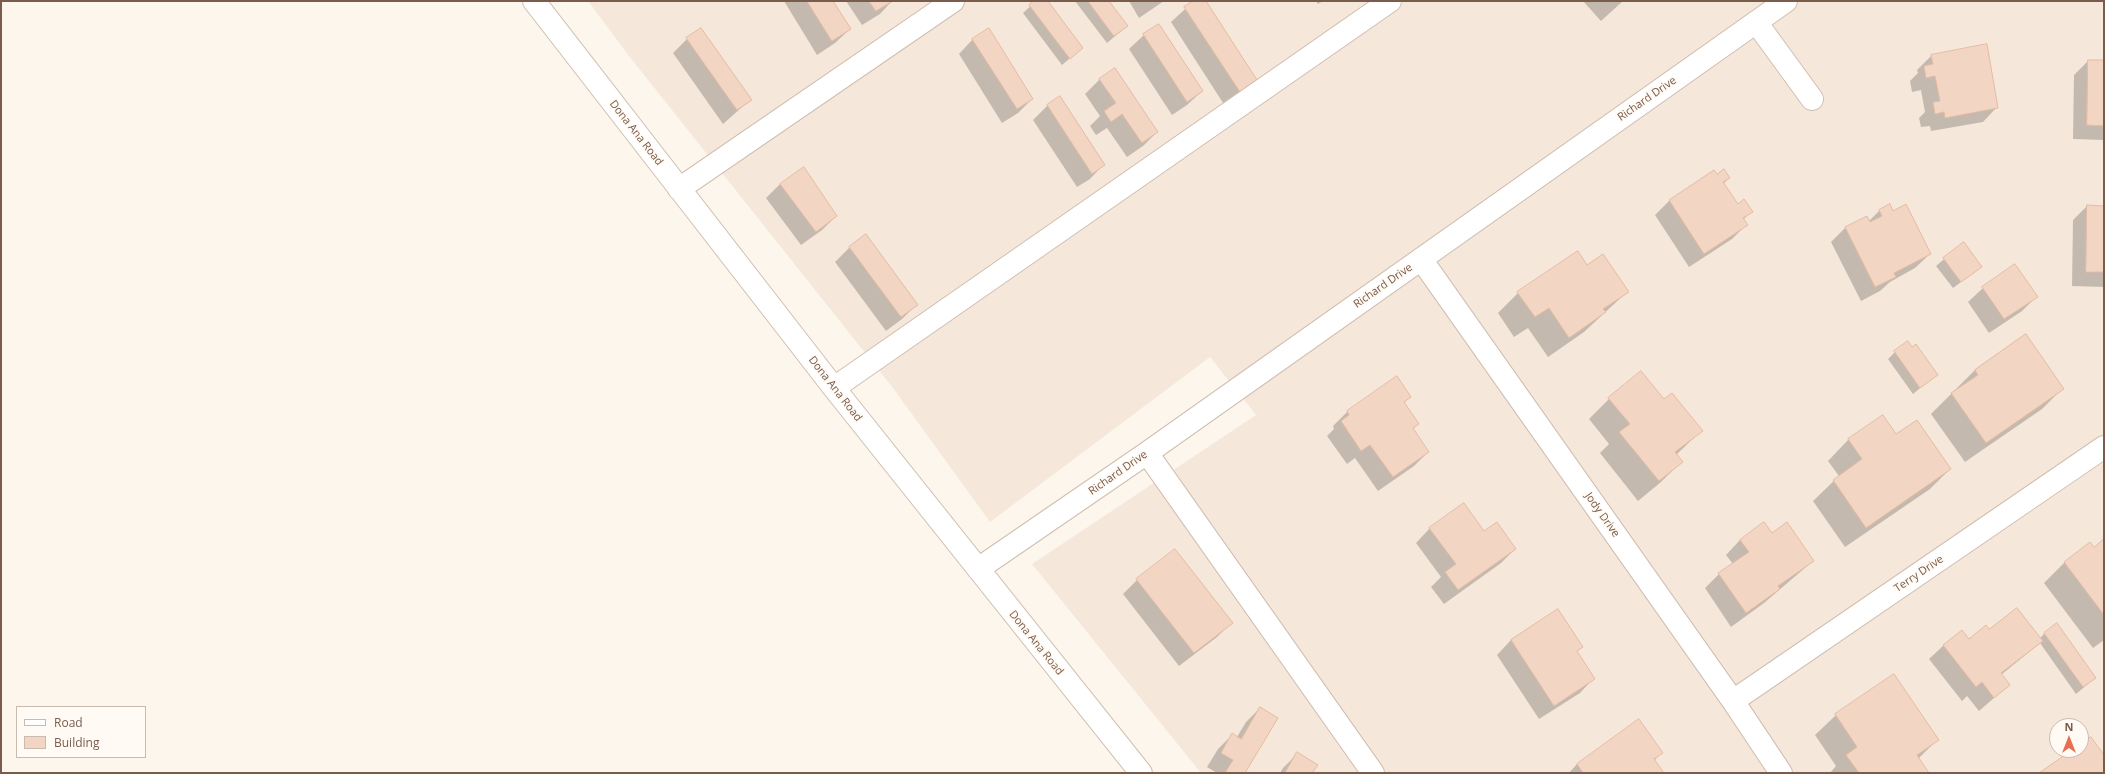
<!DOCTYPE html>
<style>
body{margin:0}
#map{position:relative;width:2105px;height:774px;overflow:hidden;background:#fdf6ec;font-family:"Open Sans",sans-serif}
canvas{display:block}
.frame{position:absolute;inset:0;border:2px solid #7a5c4d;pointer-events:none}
.legend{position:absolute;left:16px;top:706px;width:130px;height:52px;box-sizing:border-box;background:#fffaf3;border:1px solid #cabbb1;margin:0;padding:5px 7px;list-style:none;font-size:12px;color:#7a5c4d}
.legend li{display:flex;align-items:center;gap:8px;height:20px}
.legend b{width:20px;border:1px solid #cabbb1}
.north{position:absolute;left:2049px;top:718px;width:40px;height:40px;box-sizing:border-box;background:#fffaf3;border:1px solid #cabbb1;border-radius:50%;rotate:0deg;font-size:11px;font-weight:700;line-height:16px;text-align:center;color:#7a5c4d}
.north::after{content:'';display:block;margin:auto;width:14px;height:18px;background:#e76f51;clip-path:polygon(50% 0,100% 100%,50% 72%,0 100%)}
</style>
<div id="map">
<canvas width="2105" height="774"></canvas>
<div class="frame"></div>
<ul class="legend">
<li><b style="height:5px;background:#fff"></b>Road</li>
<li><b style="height:11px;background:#f3d5c3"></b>Building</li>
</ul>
<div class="north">N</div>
</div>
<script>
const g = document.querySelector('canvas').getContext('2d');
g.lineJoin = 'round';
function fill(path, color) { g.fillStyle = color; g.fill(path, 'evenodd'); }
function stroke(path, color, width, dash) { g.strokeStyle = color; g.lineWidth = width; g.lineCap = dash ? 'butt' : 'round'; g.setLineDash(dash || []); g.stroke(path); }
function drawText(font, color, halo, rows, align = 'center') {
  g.font = font + ' "Open Sans",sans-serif'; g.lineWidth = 3.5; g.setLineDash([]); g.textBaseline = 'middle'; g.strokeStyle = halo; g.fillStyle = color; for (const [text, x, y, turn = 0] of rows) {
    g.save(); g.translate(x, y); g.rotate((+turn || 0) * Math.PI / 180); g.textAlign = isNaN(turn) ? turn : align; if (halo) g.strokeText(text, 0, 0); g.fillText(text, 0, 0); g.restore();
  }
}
const residential = new Path2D(`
 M588,1H2104V773H1201L1032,564L1256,415L1210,357L990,522L893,388L629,56ZM2057,726H2081V750H2057Z`);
const shadow = new Path2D(`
 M784,1H832L850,29L835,43L817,55Z
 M846,1H892L880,14L862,25Z
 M1036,1H1046L1082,48L1062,65L1023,13Z
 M1075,1H1108L1127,26L1107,43Z
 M1129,1H1164L1139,18Z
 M1194,1H1205L1256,80L1242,94L1225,106L1171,22Z
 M1316,1H1323L1318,4Z
 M1583,1H1623L1601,21Z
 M1144,35L1202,91L1187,105L1172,115L1129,49Z
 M687,39L750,100L723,124L673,53Z
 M973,39L1032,99L1018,113L1002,123L959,54Z
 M1931,56L1997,107L1983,122L1931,131L1930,126L1921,127L1919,118L1925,112L1921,90L1912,92L1910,81L1918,73L1917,70Z
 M2088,61H2104V140L2073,139L2074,75Z
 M1100,79L1157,132L1143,146L1127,157L1107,128L1096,135L1090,126L1100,116L1085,94Z
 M1060,97L1104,164L1090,179L1077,187L1033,120L1047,106Z
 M1713,171L1717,176L1729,178L1723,184L1737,205L1751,212L1743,220L1746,225L1732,239L1689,267L1655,215L1669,201Z
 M780,184L836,216L822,230L801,245L766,198Z
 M2087,206L2104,207V287L2072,286L2073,220Z
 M1880,210L1892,212L1930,254L1915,268L1890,282L1880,291L1861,301L1831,242L1845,228L1866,217L1868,222Z
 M865,236L916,305L902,319L886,331L835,262L849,248Z
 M1963,243L1981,267L1953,288L1936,266Z
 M1587,266L1627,292L1584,332L1548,357L1528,328L1514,337L1498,313L1518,293Z
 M1983,288L2037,296L2022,311L1989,333L1968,302Z
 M2025,335L2062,389L2042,409L1965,462L1931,414L1975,370Z
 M1895,352L1937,374L1913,394L1888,359Z
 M1397,378L1410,397L1403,403L1417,424L1413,429L1428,452L1414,466L1378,491L1355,458L1347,464L1327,436L1334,429L1333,426L1347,412Z
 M1609,399L1663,401L1701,431L1676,455L1681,462L1661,482L1638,501L1600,453L1609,444L1589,419Z
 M1883,417L1896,435L1950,469L1930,489L1845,547L1813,501L1839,476L1828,461L1848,440Z
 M1430,528L1484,533L1515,549L1501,563L1444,604L1431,587L1441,577L1416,543Z
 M1771,534L1813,561L1764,603L1731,627L1705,588L1719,574L1733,564L1726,555L1740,540Z
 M2104,541V640L2093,648L2044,583L2064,563L2090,544L2094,549Z
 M1137,580L1231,623L1217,637L1179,666L1123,594Z
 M1558,610L1576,652L1594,678L1580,693L1539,719L1497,655L1511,640Z
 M1989,631L2039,639L2045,633L2095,678L2076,694L2040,643L2001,675L2009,685L1979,711L1967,696L1962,701L1929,659L1944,645L1968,640Z
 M1893,676L1937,740L1918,759L1928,773H1830L1836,766L1815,735L1836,715Z
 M1260,708L1244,773H1217L1207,767L1218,749L1232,735L1237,737L1246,722Z
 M1298,753L1311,773H1280L1283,768Z
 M1661,753L1654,761L1663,773H1569L1577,764Z`);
const building = new Path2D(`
 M807,1H833L851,29L832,41Z
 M869,1H893L876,11Z
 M1034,1H1048L1083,48L1070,59L1029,5Z
 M1088,1H1109L1128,26L1114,36Z
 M1193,1H1206L1257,80L1240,92L1184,7Z
 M1159,24L1203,91L1187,102L1143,34Z
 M701,28L752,100L737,110L686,38Z
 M989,28L1033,99L1017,109L972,39Z
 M1987,44L1998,108L1945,118L1944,112L1935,114L1933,102L1940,101L1935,76L1926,78L1924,66L1933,64L1931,55Z
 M2088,60H2104V126L2087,125Z
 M1115,68L1158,132L1142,143L1122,114L1111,122L1104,111L1116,103L1099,79Z
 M1060,96L1105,165L1092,174L1047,105Z
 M804,167L837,216L816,232L780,184Z
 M1724,169L1730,178L1723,182L1738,204L1744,199L1753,212L1743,218L1748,225L1704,254L1669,200L1714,170L1717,174Z
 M1890,204L1893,211L1906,204L1931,254L1894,273L1896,277L1875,287L1845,227L1867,216L1870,222L1882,216L1879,210Z
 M2087,205L2104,206V272H2086Z
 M866,234L918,305L901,317L849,247Z
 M1964,242L1982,267L1961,282L1943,258Z
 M1578,251L1587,265L1603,254L1629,292L1603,309L1606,312L1569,338L1549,308L1535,317L1517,292Z
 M2015,264L2038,297L2004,319L1982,287Z
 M2026,334L2064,389L1986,443L1951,393L1978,375L1975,370Z
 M1908,341L1912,347L1916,344L1938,375L1920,388L1894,351Z
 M1641,371L1664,399L1672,393L1703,431L1675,452L1683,462L1659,481L1619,432L1630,424L1608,398Z
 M1397,376L1411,397L1404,402L1419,424L1413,428L1429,452L1393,477L1370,445L1361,451L1341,421L1349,415L1347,411Z
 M1883,415L1896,434L1917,420L1951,469L1866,528L1833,480L1862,459L1848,439Z
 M1464,503L1484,531L1497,522L1516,549L1458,590L1445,572L1456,564L1429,528Z
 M1764,522L1772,533L1787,522L1814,561L1778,586L1780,589L1746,613L1718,573L1749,552L1740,540Z
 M2104,539V615L2064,562L2090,542L2094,547Z
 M1175,549L1233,623L1194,653L1136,579Z
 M2017,608L2043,641L2001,673L2010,685L1994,698L1982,682L1976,687L1943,645L1962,630L1969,639L1986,625L1989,629Z
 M1558,609L1583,647L1577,651L1595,679L1554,706L1511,640Z
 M2057,623L2096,678L2083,687L2044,633Z
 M1894,674L1939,740L1917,755L1929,773H1859L1846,755L1857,747L1835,714Z
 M1260,707L1278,718L1245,773H1225L1233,760L1221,753L1232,733L1241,739Z
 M1639,719L1663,753L1654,759L1664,773H1583L1577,764Z
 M2091,737L2104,755V773H2039L2072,750H2081V743Z
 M1297,752L1318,765L1312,773H1285Z`);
const minor = new Path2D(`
 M534,1L834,388L1141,773
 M1756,22L1812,99
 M679,189L953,1
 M1421,259L1733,701L1781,773
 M834,388L1390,1
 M1147,453L1373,773
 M978,569L1147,453L1786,1
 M1733,701L2104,447`);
const streetNames = [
 ["Richard Drive",1647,99,-35],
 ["Dona Ana Road",636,133,52],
 ["Richard Drive",1383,286,-35],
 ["Dona Ana Road",835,389,52],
 ["Richard Drive",1118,473,-35],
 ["Jody Drive",1602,515,55],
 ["Terry Drive",1919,574,-34],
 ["Dona Ana Road",1036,643,51]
];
fill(residential, '#f5e8da');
fill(shadow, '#0003');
fill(building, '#f3d5c3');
stroke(building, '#e6bba3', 1);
stroke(minor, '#d1beb0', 24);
stroke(minor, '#fff', 22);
drawText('11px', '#7a5c4d', '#fffaf3', streetNames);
</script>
